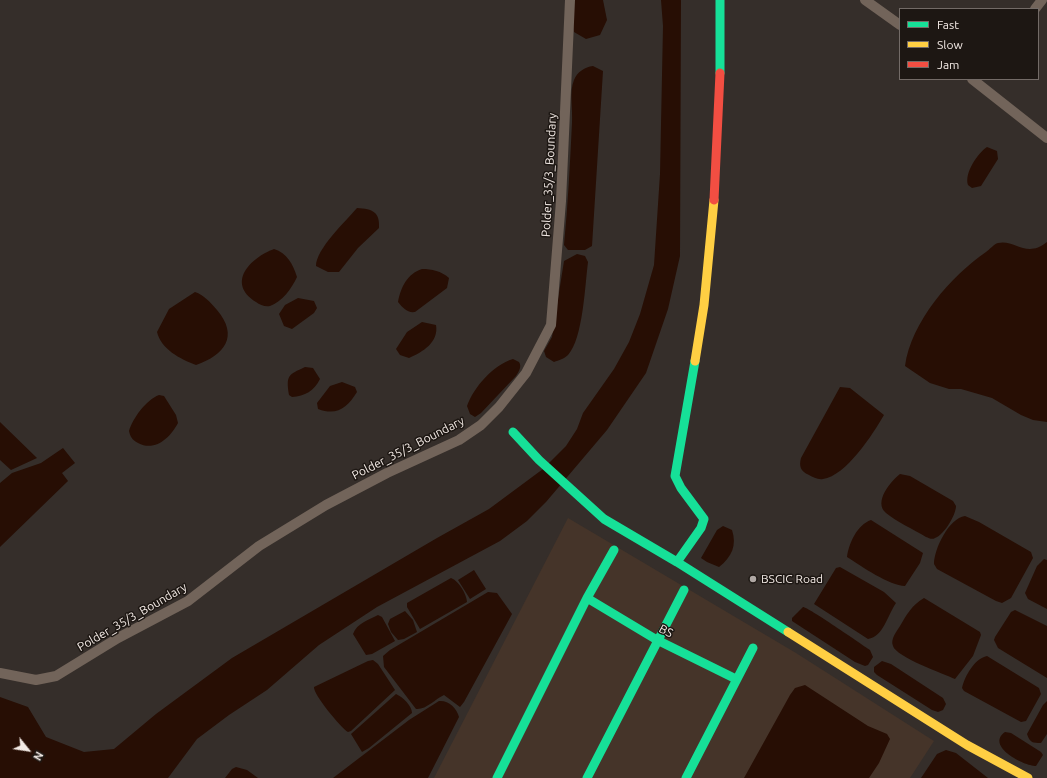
<!DOCTYPE html>
<style>
body{margin:0}
#map{position:relative;width:1047px;height:778px;overflow:hidden;background:#352e2a;font-family:Ubuntu,sans-serif}
canvas{display:block}
.legend{position:absolute;left:899px;top:8px;width:140px;height:72px;box-sizing:border-box;background:#1d1713;border:1px solid #736b67;margin:0;padding:5px 7px;list-style:none;font-size:12px;color:#f3eae5}
.legend li{display:flex;align-items:center;gap:8px;height:20px}
.legend b{width:20px;border:1px solid #736b67}
.north{position:absolute;left:8px;top:730px;width:40px;height:40px;-webkit-text-stroke:3px #1d1713;paint-order:stroke;rotate:120deg;font-size:11px;font-weight:700;line-height:16px;text-align:center;color:#f3eae5}
.north::after{content:'';display:block;margin:auto;width:14px;height:18px;background:#f3eae5;clip-path:polygon(50% 0,100% 100%,50% 72%,0 100%)}
</style>
<div id="map">
<canvas width="1047" height="778"></canvas>
<ul class="legend">
<li><b style="height:5px;background:#16e098"></b>Fast</li>
<li><b style="height:5px;background:#ffcf43"></b>Slow</li>
<li><b style="height:5px;background:#f24e42"></b>Jam</li>
</ul>
<div class="north">N</div>
</div>
<script>
const g = document.querySelector('canvas').getContext('2d');
g.lineJoin = 'round';
function fill(path, color) { g.fillStyle = color; g.fill(path, 'evenodd'); }
function stroke(path, color, width, dash) { g.strokeStyle = color; g.lineWidth = width; g.lineCap = dash ? 'butt' : 'round'; g.setLineDash(dash || []); g.stroke(path); }
function drawText(font, color, halo, rows, align = 'center') {
  g.font = font + ' Ubuntu,sans-serif'; g.lineWidth = 3; g.setLineDash([]); g.textBaseline = 'middle'; g.strokeStyle = halo; g.fillStyle = color; for (const [text, x, y, turn = 0] of rows) {
    g.save(); g.translate(x, y); g.rotate((+turn || 0) * Math.PI / 180); g.textAlign = isNaN(turn) ? turn : align; if (halo) g.strokeText(text, 0, 0); g.fillText(text, 0, 0); g.restore();
  }
}
const built = new Path2D(`
 M568,518L796,653L934,741L910,778H434Z`);
const water = new Path2D(`
 M573,0H603L607,20L600,35L586,39L574,32L572,19Z
 M661,0H681L680,256L668,309L646,373L607,430L546,502L527,521L500,541L377,607L319,645L267,690L229,715L197,739L168,778H0V697L28,707L46,737L84,752L114,749L156,714L232,658L437,538L489,509L543,469L566,446L577,429L583,413L614,369L629,342L640,314L654,265L660,174L663,26Z
 M593,66L603,71L592,246L585,250H568L564,245C568,204 570,163 572,123C573,109 569,92 574,80C577,72 585,67 593,66Z
 M987,147L997,151L998,159L981,186L972,188L968,185C964,173 978,153 987,147Z
 M357,208C373,209 380,212 379,228L358,248L339,272H328L316,266C316,249 346,221 357,208Z
 M1047,242V422L1033,420L1021,415L992,398L961,389H949L930,383L905,366C911,322 951,276 986,252C989,250 994,244 998,243C1015,239 1026,259 1047,242Z
 M274,249C287,253 293,264 297,277C292,288 282,302 270,306C265,307 260,305 256,302C226,283 250,258 274,249Z
 M577,254L585,256L588,262C585,285 583,339 568,355C564,359 559,360 554,362L546,357L544,351L552,337L564,261Z
 M422,269C432,269 441,271 449,278L447,288L415,312C407,313 403,308 398,302C401,287 407,274 422,269Z
 M195,292C204,295 210,302 217,310C239,336 225,355 196,365C180,359 161,349 157,332L169,309Z
 M298,298L314,301L317,308L314,313L292,329L284,326L279,314L285,305Z
 M422,322L436,325C439,342 423,352 409,358L400,355L396,349L407,332Z
 M513,359L519,362C522,367 519,371 516,376L481,413L475,417L470,414L467,406C474,387 493,365 513,359Z
 M305,367L313,368L320,379C314,391 305,396 292,397L289,395C286,375 288,375 305,367Z
 M342,382L355,387L357,392C347,408 337,416 318,409L317,403L330,386Z
 M840,387L850,388L884,415C873,434 846,476 823,479C818,480 813,477 809,475C800,471 799,466 801,458Z
 M159,395L164,396L176,415L178,423C170,438 155,452 138,443C132,440 130,436 129,431C133,418 146,400 159,395Z
 M0,422L37,458L11,470L0,460Z
 M63,448L75,463L62,473L68,481L0,547V483L12,473L41,463Z
 M900,474L910,476L953,501L956,506C956,515 944,535 935,538C932,540 929,538 926,537C913,529 897,522 886,513C873,502 891,481 900,474Z
 M965,516L979,522L1031,552L1033,558L1011,598L1002,603L996,601L937,569L934,564C934,549 949,518 965,516Z
 M871,520L923,553L920,563L905,586C890,586 861,566 847,557C849,543 857,525 871,520Z
 M723,526L732,530C737,545 732,557 719,567L707,562L701,558L717,530Z
 M1044,559L1047,560V609L1028,599L1025,593L1037,566Z
 M840,567L884,592L896,603C887,616 884,636 868,639L814,604L836,568Z
 M474,570L486,589L470,599L458,580Z
 M451,578C459,581 467,595 467,602L420,629L407,607V603Z
 M488,592L497,593L512,614L464,702L460,707L444,695C435,699 426,710 416,709L384,667L383,656L390,650Z
 M924,598L980,632L981,635L973,656L955,679C944,674 896,657 893,646C890,639 897,631 900,626C907,614 912,605 924,598Z
 M803,607C808,607 861,644 870,650L873,657L868,665L865,666L855,662L792,621V618Z
 M1015,610L1047,626V678L998,648L994,640L995,637L1011,612Z
 M405,611L413,620L417,632L404,639L398,640L391,632L388,624L390,619Z
 M378,615L382,617L395,641L372,654L366,655L353,634C357,623 369,620 378,615Z
 M987,656L1039,688L1041,694L1026,721L1021,722L964,691L962,688C965,676 974,659 987,656Z
 M373,660L378,664L395,690L351,731L348,732C341,728 313,694 314,687L368,661Z
 M882,661L891,664L943,698L946,704L943,710L938,712L932,710L877,675L874,672V667Z
 M805,685L868,726L887,734L890,739L879,763L869,778H744L790,695L795,688Z
 M396,694C403,697 412,706 412,713L369,748L362,752L351,734Z
 M439,701C448,700 457,708 459,717L428,778H333L409,720Z
 M1047,701V734L1041,743C1033,743 1030,743 1027,734L1043,705Z
 M1005,732L1011,733L1041,752L1043,755L1036,766C1024,766 985,746 1005,732Z
 M946,750L956,753L988,778H921L937,754Z
 M236,767L247,770L258,778H225L232,769Z`);
const street = new Path2D(`
 M865,0L900,25
 M1035,9L1042,0
 M972,79L1047,138
 M0,673L36,680L56,676L118,638L188,601L259,546L326,505L387,473L459,440L481,425L499,407L526,373L551,325L561,201L570,0`);
const fast = new Path2D(`
 M720,73V0
 M513,432L539,460L604,519L677,562L788,632
 M677,562L701,528L704,519L681,488L675,476L695,361
 M587,598L657,640L736,679
 M497,778L587,598L614,550
 M587,778L684,590
 M686,778L753,648`);
const slow = new Path2D(`
 M695,361L704,305L714,200
 M788,632L967,745L1028,778`);
const jam = new Path2D(`
 M714,200L720,73`);
const markers = [
 [753,579,4,"#b0a8a4"]
];
const streetNames = [
 ["Polder_35/3_Boundary",549,175,-87],
 ["Polder_35/3_Boundary",408,448,-27],
 ["Polder_35/3_Boundary",132,617,-30],
 ["BS",666,631,28]
];
const poiNames = [
 ["BSCIC Road",761,579]
];
fill(built, '#453429');
fill(water, '#270e04');
stroke(street, '#72645a', 10);
stroke(fast, '#16e098', 9);
stroke(slow, '#ffcf43', 9);
stroke(jam, '#f24e42', 9);
for (const [x, y, r, color] of markers) { const dot = new Path2D(); dot.arc(x, y, r, 0, 2 * Math.PI); g.fillStyle = color; g.fill(dot); stroke(dot, '#1d1713', 1.5); }
drawText('12px', '#f3eae5', '#1d1713', streetNames);
drawText('12px', '#f3eae5', '#1d1713', poiNames, 'left');
</script>
